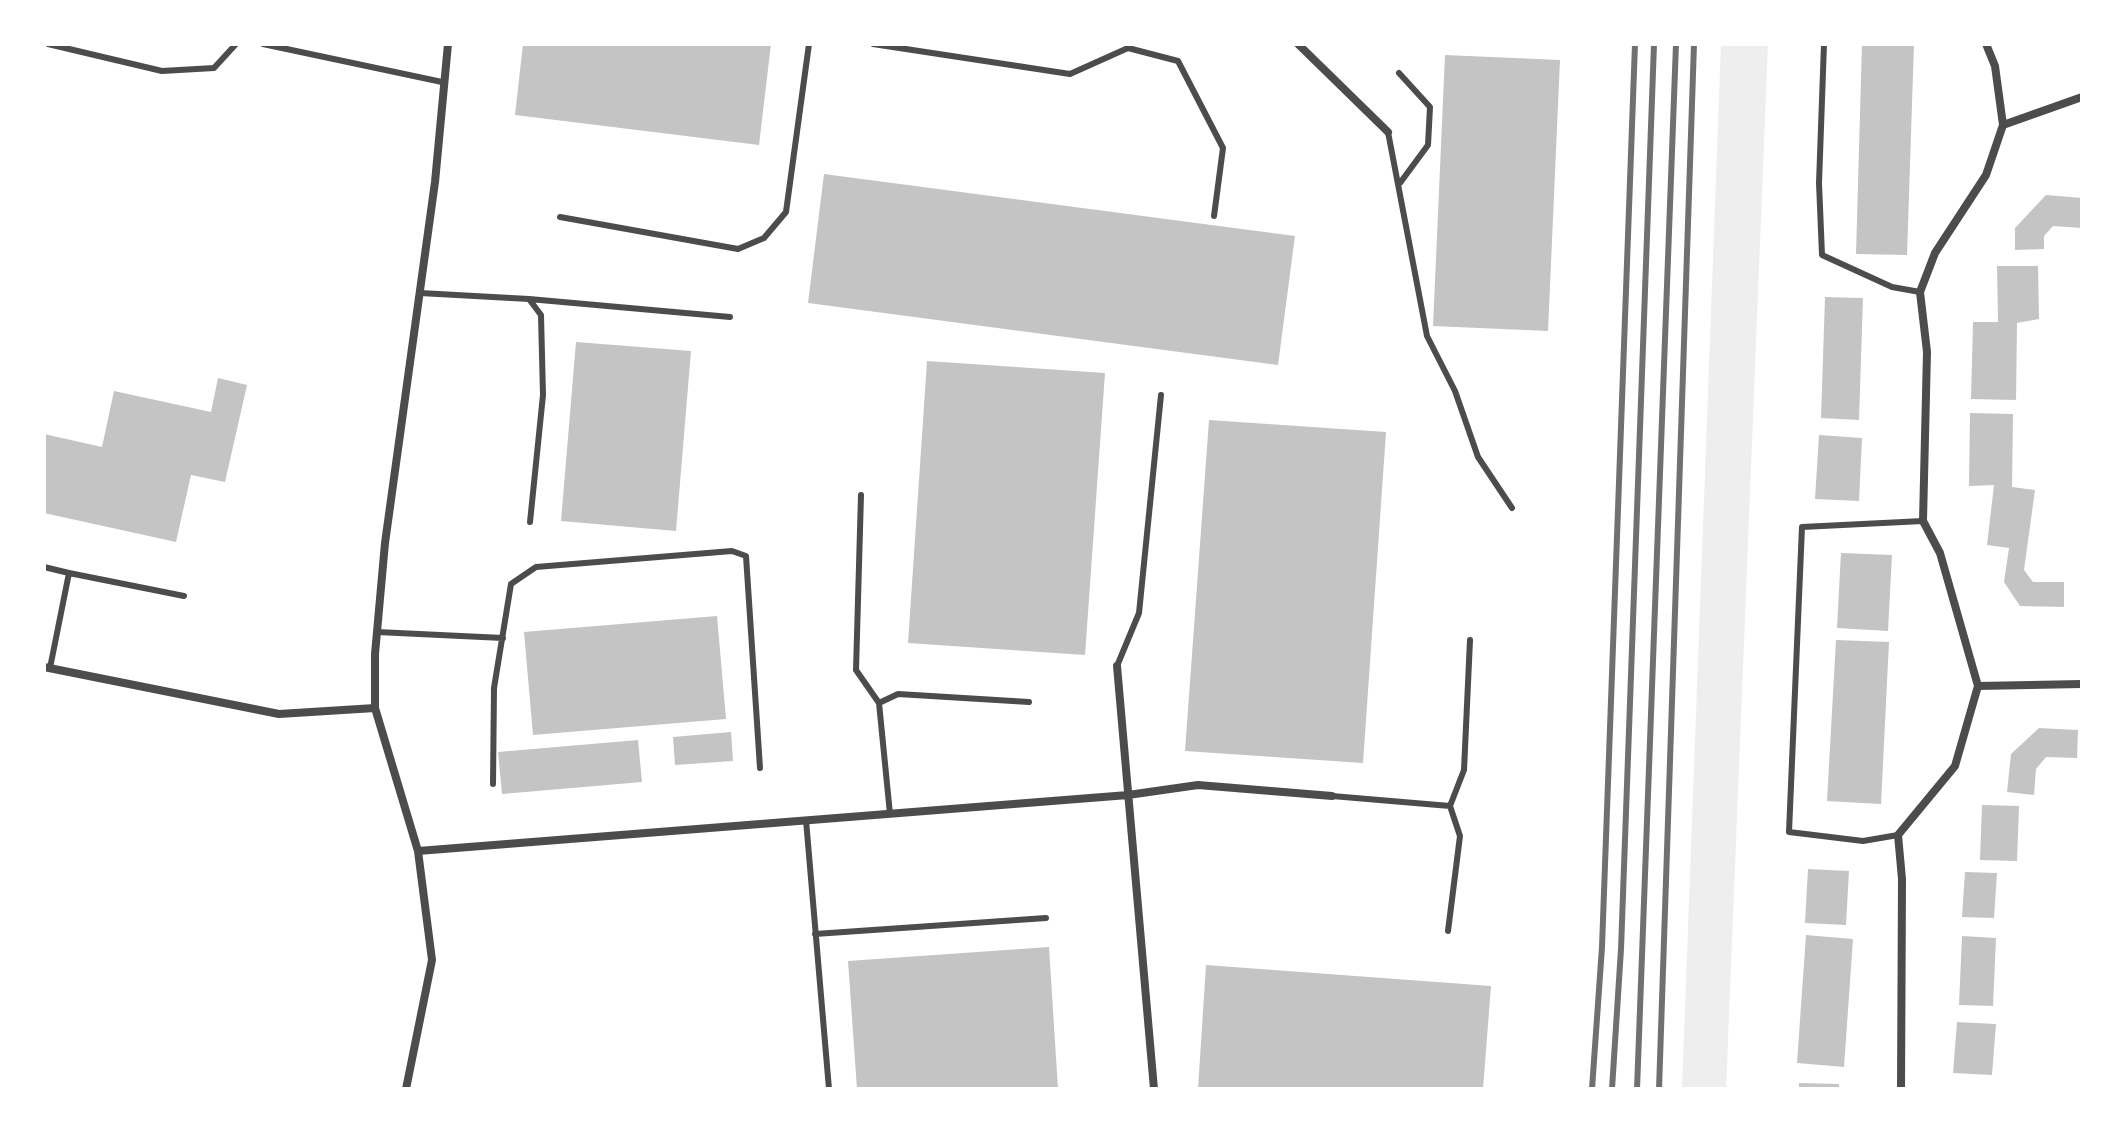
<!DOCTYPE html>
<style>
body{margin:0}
#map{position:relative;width:2126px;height:1133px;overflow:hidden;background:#fff;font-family:Helvetica,sans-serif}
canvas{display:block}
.frame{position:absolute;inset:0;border:46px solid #fff;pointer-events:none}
</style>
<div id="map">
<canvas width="2126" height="1133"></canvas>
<div class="frame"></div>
</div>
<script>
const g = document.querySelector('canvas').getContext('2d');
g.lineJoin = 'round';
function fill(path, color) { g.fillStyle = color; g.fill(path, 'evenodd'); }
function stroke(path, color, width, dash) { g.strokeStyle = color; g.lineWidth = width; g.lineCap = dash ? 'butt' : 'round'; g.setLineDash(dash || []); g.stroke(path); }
const green = new Path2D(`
 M1721,44H1768L1726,1089H1682Z`);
const building = new Path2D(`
 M523,44H771L759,145L515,115Z
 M1862,44H1914L1907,255L1856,254Z
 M1445,55L1560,60L1548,331L1433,326Z
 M824,174L1295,236L1278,365L808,303Z
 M2046,195L2082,198V228L2053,226L2044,236V249L2015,250V228Z
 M1997,266H2038L2039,319L2017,323L2016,400L1971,399L1973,322H1998Z
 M1825,297L1863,298L1859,420L1821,418Z
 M576,342L691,351L676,531L561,521Z
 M927,361L1105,373L1085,655L908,643Z
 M218,378L247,385L225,482L191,475L176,542L44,513V434L102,447L114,391L211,412Z
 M1970,413L2013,414L2012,487L2035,490L2024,570L2033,582H2064V607L2020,606L2004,582L2009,548L1987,545L1994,485L1969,486Z
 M1209,420L1386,432L1363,763L1185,751Z
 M1819,435L1862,438L1859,501L1815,499Z
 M1841,553L1892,555L1888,631L1837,628Z
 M717,616L726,719L533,735L524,632Z
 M1836,640L1889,642L1881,804L1827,801Z
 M2039,728L2078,730L2077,758L2046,757L2036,769L2034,795L2007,792L2011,754Z
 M731,732L733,761L675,765L673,737Z
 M638,740L642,782L502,794L498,752Z
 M1982,805L2019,806L2017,861L1980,860Z
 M1808,869L1849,871L1846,925L1805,923Z
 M1965,872L1997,873L1994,918L1962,917Z
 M1806,935L1853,939L1844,1067L1797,1063Z
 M1962,936L1996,938L1993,1006L1959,1005Z
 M1049,947L1058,1089H857L848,961Z
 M1206,965L1491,986L1483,1089H1198Z
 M1957,1022L1996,1024L1992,1075L1953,1073Z
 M1799,1083L1839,1084V1089H1799Z`);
const service = new Path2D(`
 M48,44L162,71L214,68L236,44
 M263,44L442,82
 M873,44L1070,74L1128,48L1178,61L1223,148L1214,216
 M1824,44L1819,183L1822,255L1892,287L1920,292
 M1399,73L1430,107L1428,145L1400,183
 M1388,132L1427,336L1455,391L1478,457L1512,508
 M560,217L738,249L764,238L786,212L809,44
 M420,293L529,299L541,315L543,395L530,522
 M529,299L730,317
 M861,495L856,670L879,703L890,814
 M44,567L69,573L50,668
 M69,573L184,596
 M377,632L503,638
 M1117,666L1139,613L1161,395
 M879,703L898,694L1029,702
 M493,784L494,688L511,584L536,567L732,551L746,556L760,768
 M1332,796L1450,806L1464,770L1470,640
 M806,820L829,1089
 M1898,835L1863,841L1789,832L1802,527L1923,521
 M1448,931L1460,836L1450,806
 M815,934L1046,918`);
const minor = new Path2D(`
 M1298,44L1388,132
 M2003,125L2082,97
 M1117,666L1154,1089
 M44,667L279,714L375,708
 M1978,686L2082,684
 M418,851L1128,795L1198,785L1332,796
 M406,1089L432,960L418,851L375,708V654L385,543L435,182L448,44
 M1901,1089L1902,879L1898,835L1955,766L1978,686L1940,553L1923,521L1927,352L1920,292L1935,253L1986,175L2003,125L1995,66L1986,44`);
const rail = new Path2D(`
 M1592,1089L1602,947L1635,44
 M1612,1089L1621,949L1654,44
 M1637,1089L1676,44
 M1659,1089L1694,44`);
fill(green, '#eee');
fill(building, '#c4c4c4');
stroke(service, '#4c4c4c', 6);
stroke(minor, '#4c4c4c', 8);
stroke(rail, '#707070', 6);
</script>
